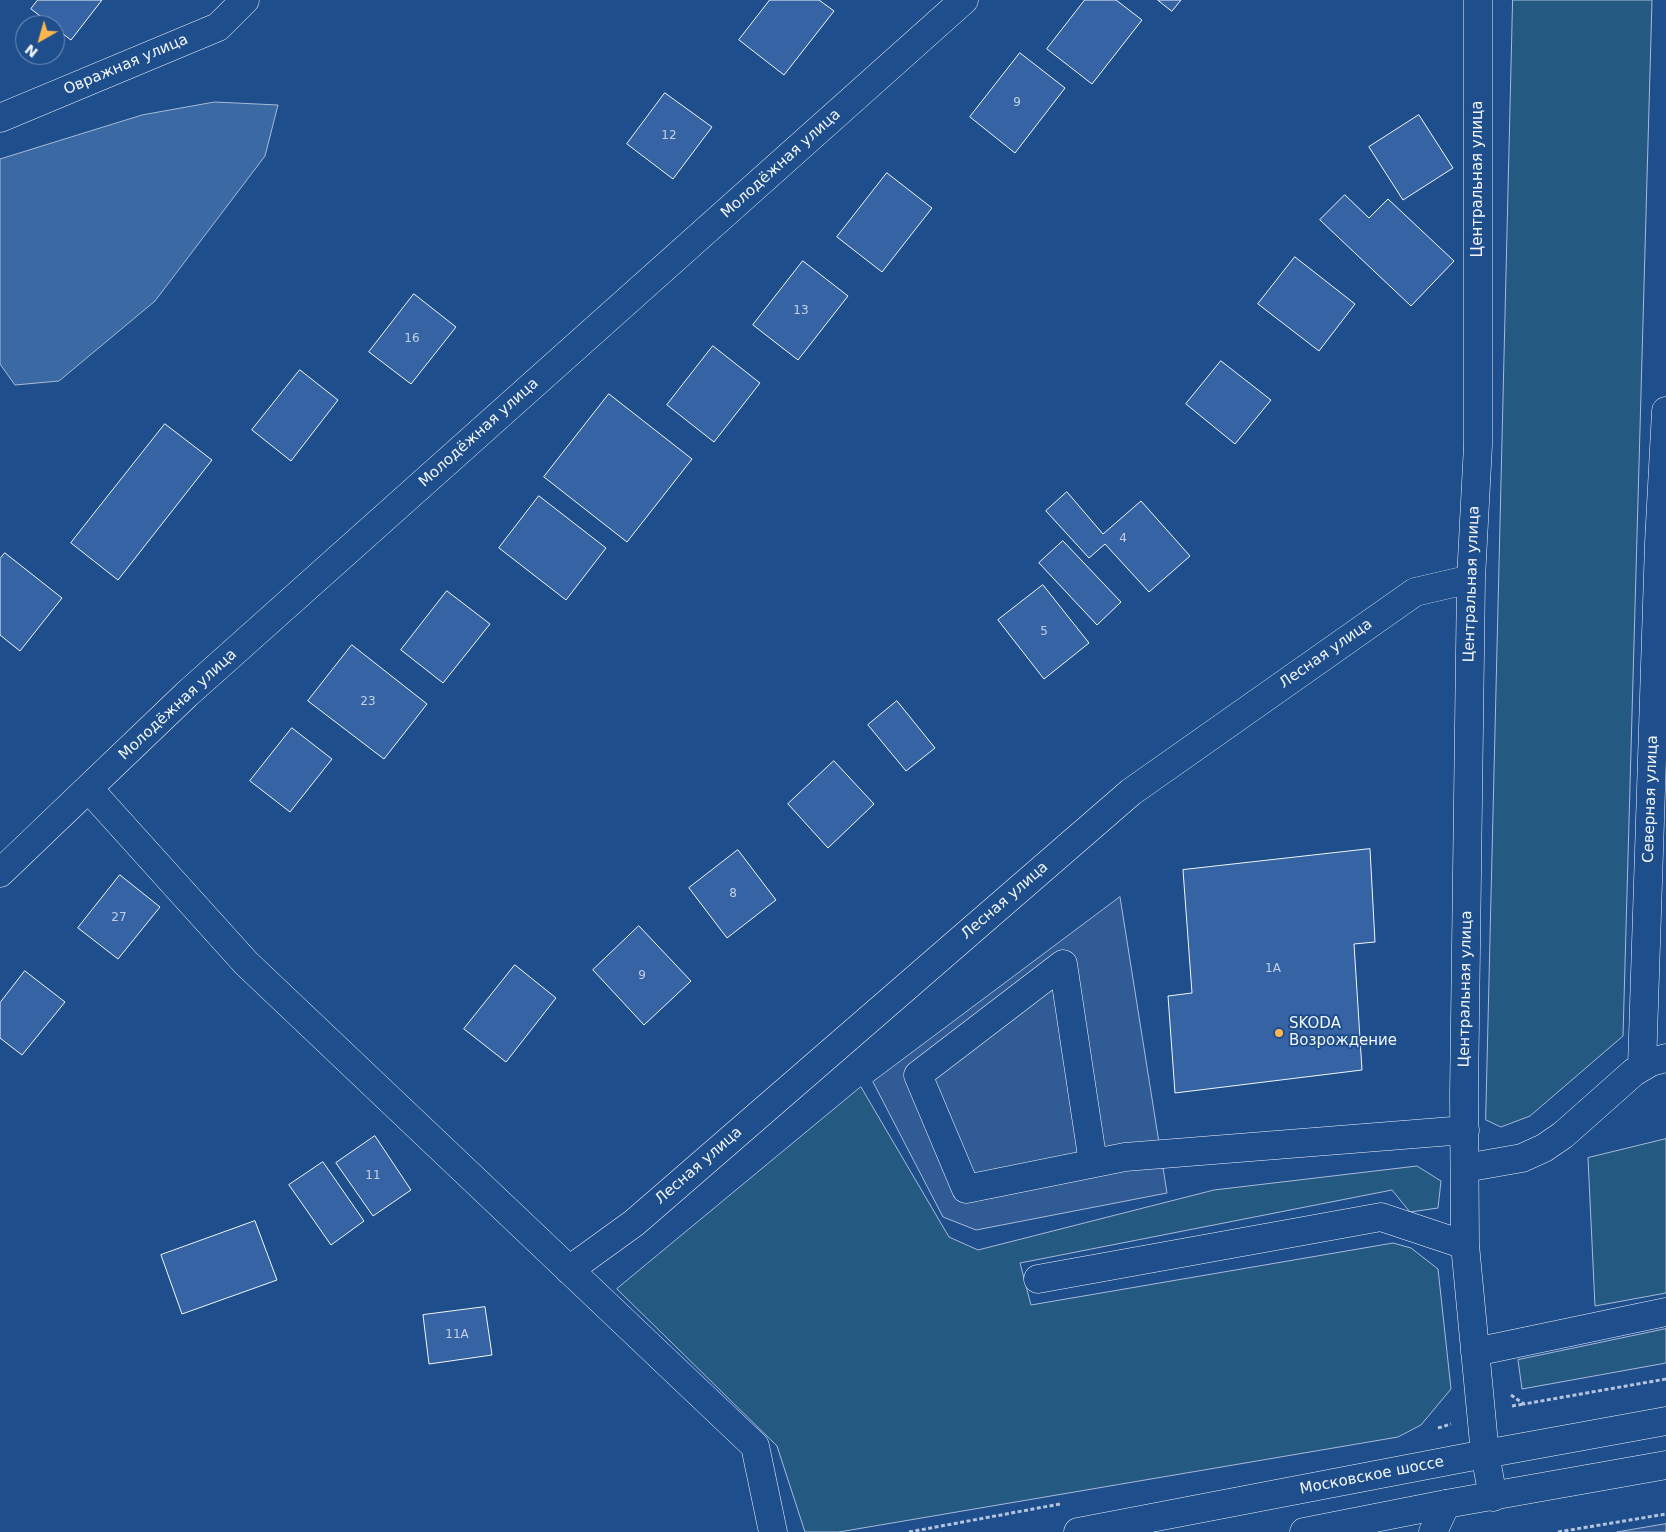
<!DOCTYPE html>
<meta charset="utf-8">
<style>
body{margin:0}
#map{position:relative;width:1666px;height:1532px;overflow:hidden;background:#1f4e8c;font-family:"DejaVu Sans",sans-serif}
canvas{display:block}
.north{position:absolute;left:15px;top:15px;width:50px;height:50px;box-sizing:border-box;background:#1f4e8c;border:1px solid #7391ba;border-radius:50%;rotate:218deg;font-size:14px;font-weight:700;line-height:20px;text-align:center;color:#f2f6ff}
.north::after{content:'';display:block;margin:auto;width:18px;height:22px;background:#ffb74d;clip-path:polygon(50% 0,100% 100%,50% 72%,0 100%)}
</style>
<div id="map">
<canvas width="1666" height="1532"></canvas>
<div class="north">N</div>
</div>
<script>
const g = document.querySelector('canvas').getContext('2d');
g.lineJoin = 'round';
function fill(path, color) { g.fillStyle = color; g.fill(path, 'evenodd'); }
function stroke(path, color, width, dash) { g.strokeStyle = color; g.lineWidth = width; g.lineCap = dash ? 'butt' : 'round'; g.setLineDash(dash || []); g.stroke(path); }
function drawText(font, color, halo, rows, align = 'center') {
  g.font = font + ' "DejaVu Sans",sans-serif'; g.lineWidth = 4; g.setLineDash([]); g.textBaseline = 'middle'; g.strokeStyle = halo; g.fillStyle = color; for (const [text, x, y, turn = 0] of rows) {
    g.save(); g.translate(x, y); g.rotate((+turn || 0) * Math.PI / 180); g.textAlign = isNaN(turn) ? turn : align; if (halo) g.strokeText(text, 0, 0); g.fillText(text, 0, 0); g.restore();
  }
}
const green = new Path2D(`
 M1513,0H1652L1623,1036L1530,1116L1501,1127L1486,1120Z
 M861,1087L949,1237L978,1250L1214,1190L1417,1166L1441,1181L1438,1208L1410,1212L1392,1190L1020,1263L1031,1305L1393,1243L1411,1248L1438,1269L1451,1389L1421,1425L1398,1437L839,1532H805L777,1446L617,1289Z
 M1666,1139V1293L1595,1306L1588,1158Z
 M1666,1329V1363L1522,1389L1518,1360Z`);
const parking = new Path2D(`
 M1120,897L1167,1193L976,1230L943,1217L873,1082Z
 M1666,1524V1532H1617Z`);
const water = new Path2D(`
 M215,102L278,105L265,156L155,301L59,381L15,385L0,364V159L142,115Z`);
const building = new Path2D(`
 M38,0H102L71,40L55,28V25H52L31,9Z
 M770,0H819L834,11L784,75L739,40Z
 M1085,0H1116L1142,20L1092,84L1047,49Z
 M1158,0H1181L1172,11Z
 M1020,53L1065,88L1015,153L970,117Z
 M665,93L712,127L673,179L627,144Z
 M1419,115L1453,168L1403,200L1369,147Z
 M887,173L932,208L882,272L837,237Z
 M1345,195L1369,218L1388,199L1454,261L1411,306L1320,220Z
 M1295,257L1355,304L1319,351L1258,304Z
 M803,261L848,296L798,360L753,325Z
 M414,294L456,327L411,384L369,352Z
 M713,346L760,383L714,442L667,405Z
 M1221,361L1271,400L1235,444L1186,404Z
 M300,370L338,400L291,461L252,430Z
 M609,394L692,459L627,542L544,477Z
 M165,424L212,460L118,580L71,543Z
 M1067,492L1103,534L1141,501L1190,556L1149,592L1105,544L1089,558L1046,511Z
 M539,496L606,548L566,600L499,548Z
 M1063,541L1121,602L1097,625L1039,563Z
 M5,553L62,598L20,651L0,635V559Z
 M1043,585L1089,643L1044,679L998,620Z
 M447,591L490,624L443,683L401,650Z
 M352,645L427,704L384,759L308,701Z
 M897,701L935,748L906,771L868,725Z
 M292,728L332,759L290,812L250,781Z
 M834,761L874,804L828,848L788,804Z
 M1370,849L1375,942L1354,944L1362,1070L1175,1093L1168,996L1192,993L1183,870Z
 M738,850L776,900L727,938L689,888Z
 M120,875L160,907L118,959L78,928Z
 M639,926L691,981L644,1025L593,970Z
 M515,965L556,998L506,1062L464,1029Z
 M25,971L65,1002L22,1055L0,1038V1003Z
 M375,1136L411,1190L373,1216L336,1163Z
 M323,1162L364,1221L331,1245L289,1185Z
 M255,1221L277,1280L182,1314L161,1255Z
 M485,1307L492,1355L429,1364L423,1315Z`);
const path = new Path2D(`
 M1511,1395L1524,1404L1666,1379
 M1512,1406L1524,1404
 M1438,1428L1451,1424
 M909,1532L1060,1504
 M1558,1532L1666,1514`);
const minor = new Path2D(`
 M1478,0V445L1471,579L1464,1094L1465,1245L1485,1454L1493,1497
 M0,118L218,27L245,0
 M89,789L246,963L755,1446L773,1532
 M0,873L187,694L964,0
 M1642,1067L1659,543L1666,411
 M1093,1163L1063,964L918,1075L966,1189L1125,1157L1465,1130
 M1465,1168L1522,1158L1544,1148L1563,1135L1634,1072L1651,1062L1666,1058
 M569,1270L634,1223L1131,792L1415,592L1471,579
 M1038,1279L1381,1217L1465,1245
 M1475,1352L1666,1312
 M1433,1532L1446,1504`);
const major = new Path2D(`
 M1078,1532L1485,1454L1666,1421
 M1304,1532L1446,1504L1666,1465`);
const markers = [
 [1279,1033,5,"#ffb74d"]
];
const numberNames = [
 ["9",1017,103],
 ["12",669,136],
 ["13",801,311],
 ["16",412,339],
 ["4",1123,539],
 ["5",1044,632],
 ["23",368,702],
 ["8",733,894],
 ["27",119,918],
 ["1А",1273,969],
 ["9",642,976],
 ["11",373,1176],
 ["11А",457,1335]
];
const streetNames = [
 ["Овражная улица",126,65,-23],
 ["Молодёжная улица",781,164,-42],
 ["Центральная улица",1478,179,-90],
 ["Молодёжная улица",479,433,-42],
 ["Центральная улица",1472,584,-88],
 ["Лесная улица",1326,654,-35],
 ["Молодёжная улица",178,705,-43],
 ["Северная улица",1651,799,-88],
 ["Лесная улица",1005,901,-41],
 ["Центральная улица",1466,989,-89],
 ["Лесная улица",699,1166,-41],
 ["Московское шоссе",1372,1476,-11]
];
const poiNames = [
 ["SKODA",1289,1024],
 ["Возрождение",1289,1041]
];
fill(green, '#245a82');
stroke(green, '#a8bbd7', 1);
fill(parking, '#305b95');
stroke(parking, '#a8bbd7', 1);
fill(water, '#3b69a3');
stroke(water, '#a8bbd7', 1);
fill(building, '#3563a3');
stroke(building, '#f2f6ff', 1);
stroke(minor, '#f2f6ff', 29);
stroke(major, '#f2f6ff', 29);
stroke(path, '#b3c4dc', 3, [4, 2.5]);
stroke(minor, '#1f4e8c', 28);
stroke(major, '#1f4e8c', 28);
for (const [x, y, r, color] of markers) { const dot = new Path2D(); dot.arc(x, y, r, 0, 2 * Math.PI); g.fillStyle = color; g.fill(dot); stroke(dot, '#1f4e8c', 2); }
drawText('12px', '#c3d1e8', null, numberNames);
drawText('15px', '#f2f6ff', '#1f4e8c', streetNames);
drawText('15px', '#f2f6ff', '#1f4e8c', poiNames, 'left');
</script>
